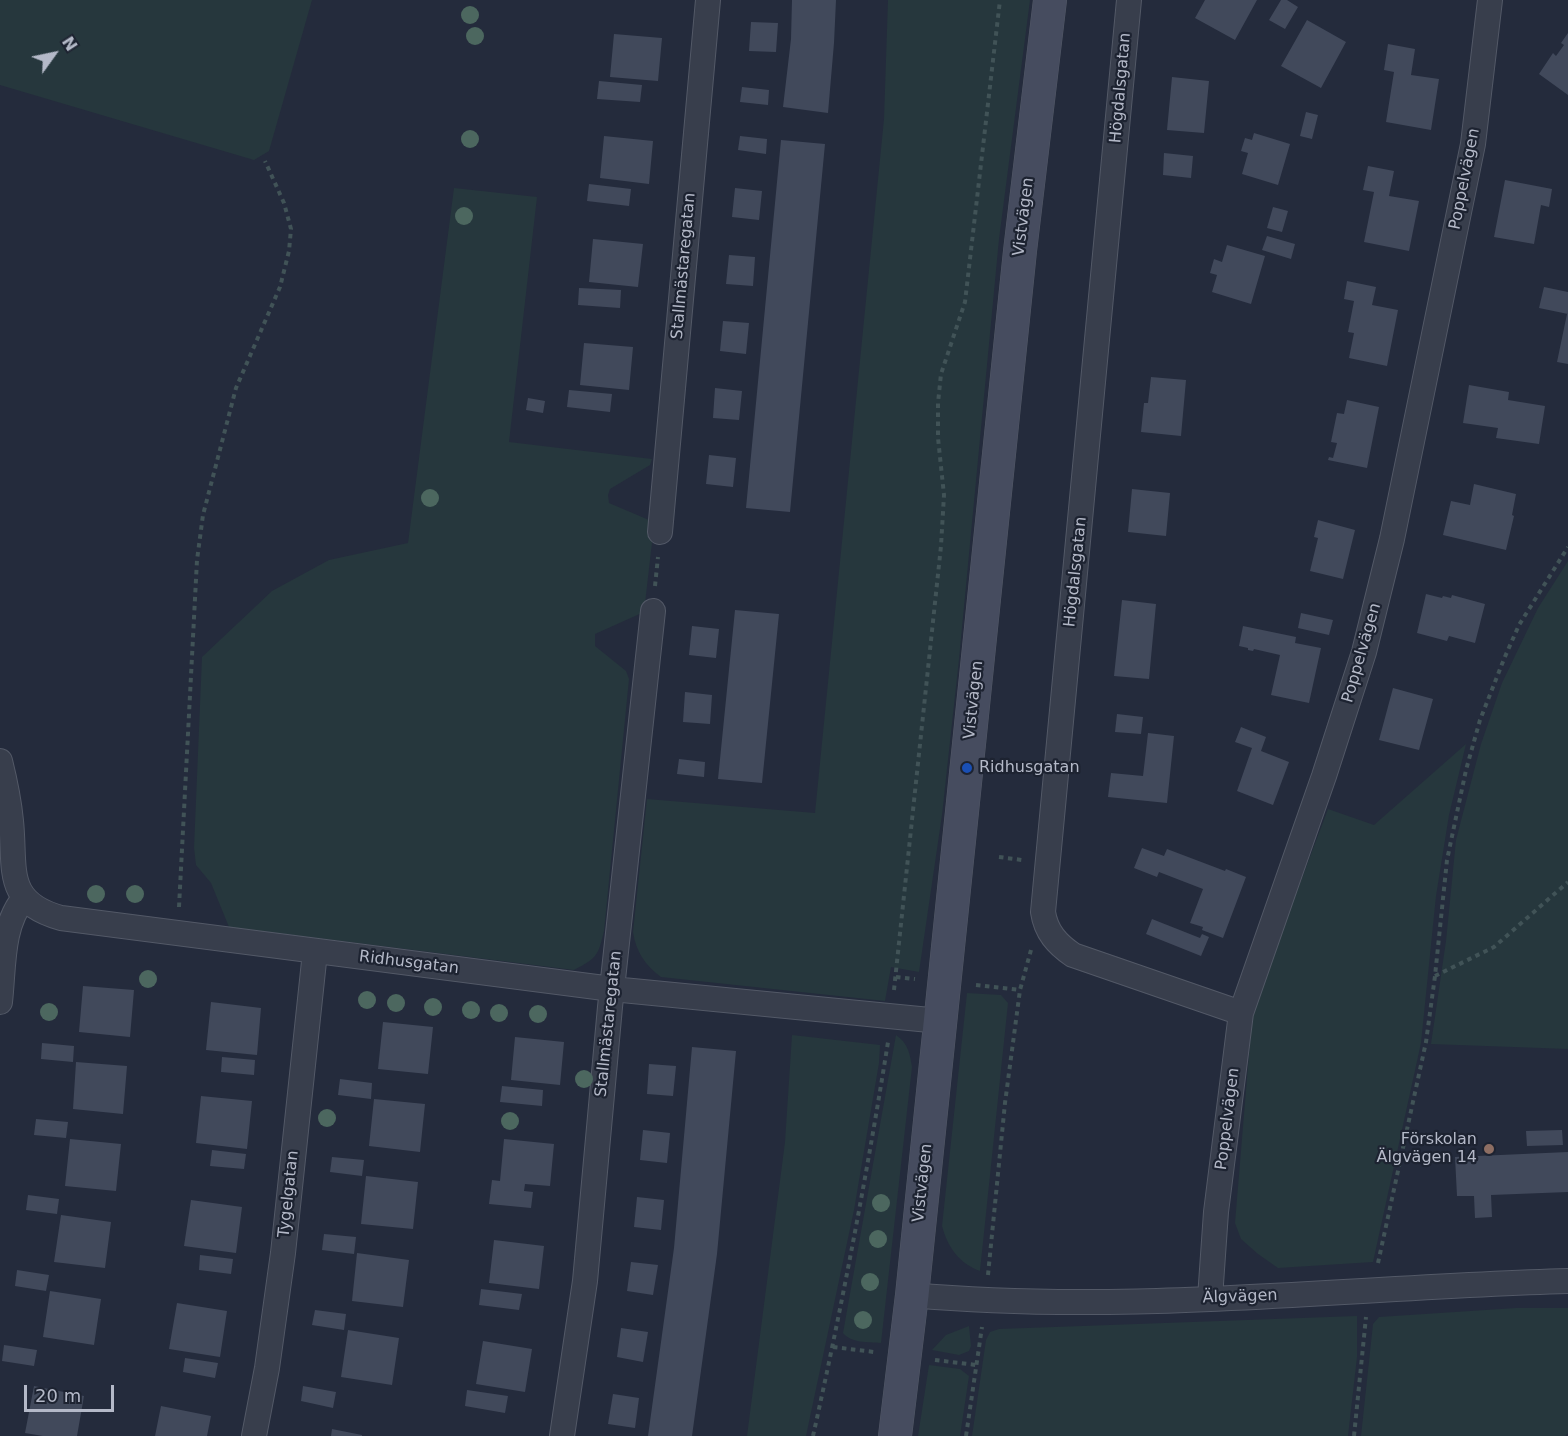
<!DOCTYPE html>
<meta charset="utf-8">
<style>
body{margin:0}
#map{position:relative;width:1568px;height:1436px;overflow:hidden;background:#242b3c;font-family:"DejaVu Sans",sans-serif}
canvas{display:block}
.north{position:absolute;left:24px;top:24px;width:60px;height:60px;-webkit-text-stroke:4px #1d2331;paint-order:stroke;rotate:57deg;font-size:16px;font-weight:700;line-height:24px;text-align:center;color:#b4b9c8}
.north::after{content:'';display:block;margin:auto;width:21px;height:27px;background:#b4b9c8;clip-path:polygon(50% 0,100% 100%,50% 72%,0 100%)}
.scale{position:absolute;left:24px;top:1385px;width:90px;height:27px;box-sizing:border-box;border:3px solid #b4b9c8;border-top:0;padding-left:8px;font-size:18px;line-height:21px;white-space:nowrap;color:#b4b9c8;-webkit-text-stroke:4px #1d2331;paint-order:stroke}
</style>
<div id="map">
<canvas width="1568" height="1436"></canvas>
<div class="north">N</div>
<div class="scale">20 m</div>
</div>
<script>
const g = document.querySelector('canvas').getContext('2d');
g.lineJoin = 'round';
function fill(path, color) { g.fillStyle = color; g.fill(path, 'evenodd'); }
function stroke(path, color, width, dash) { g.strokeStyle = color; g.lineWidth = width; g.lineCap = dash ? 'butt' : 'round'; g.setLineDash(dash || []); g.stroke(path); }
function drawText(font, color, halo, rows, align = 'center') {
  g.font = font + ' "DejaVu Sans",sans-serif'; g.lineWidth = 4.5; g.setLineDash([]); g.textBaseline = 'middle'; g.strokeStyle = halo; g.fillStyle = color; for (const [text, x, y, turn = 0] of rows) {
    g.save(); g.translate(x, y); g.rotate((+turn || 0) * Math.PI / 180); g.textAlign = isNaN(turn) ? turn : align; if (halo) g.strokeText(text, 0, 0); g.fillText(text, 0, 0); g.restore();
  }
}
const green = new Path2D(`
 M0,0H312L269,151L254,160L0,85Z
 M888,0H1030L999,239L959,659L942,815L919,972L891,967L885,1001L661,977C645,965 636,952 633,932L647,799L815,813L884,119Z
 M454,188L537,197L509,442L652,459L650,465L610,489L608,495L609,503L649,520L653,526V534L644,612L595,634V646L626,671L629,679L604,931C598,956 597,958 574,970L229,927L211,883L196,865L194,848L202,657L272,591L329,560L408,543Z
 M1568,561V1049L1431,1044L1446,941L1456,840L1481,744L1502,683L1538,608Z
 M1466,744L1449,815L1436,896L1421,1043L1373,1262L1278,1268L1258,1254L1241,1239L1235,1223L1252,1018L1267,971L1328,809L1374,825Z
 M967,993L1001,995L1008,1003L980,1271C959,1263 948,1248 942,1226Z
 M792,1035L880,1045L879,1063L854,1210L806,1436H747L785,1142Z
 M896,1035C908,1043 910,1054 912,1067L881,1343C868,1342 851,1343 843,1333Z
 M1516,1308H1568V1433L1565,1436H1361L1373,1324L1379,1317Z
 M1357,1316V1357L1348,1436H972L986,1340L990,1332L999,1329Z
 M969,1326L971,1346L969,1351L959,1355L932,1350L946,1335Z
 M929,1365L960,1369L969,1376L960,1436H918Z`);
const building = new Path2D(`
 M792,0H836L834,43L828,113L783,107L791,39Z
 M1205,0H1257L1235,40L1195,18Z
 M1281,0H1287L1298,7L1285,29L1269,20Z
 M1307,20L1346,42L1321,88L1281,66Z
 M751,22L778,23L776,52L749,51Z
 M1568,33V95L1539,74L1553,53L1556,56L1564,45L1561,43Z
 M614,34L662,38L658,81L610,77Z
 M1388,44L1415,49L1411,75L1439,79L1431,130L1386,122L1394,72L1384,70Z
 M1172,77L1209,81L1204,133L1167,130Z
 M599,81L642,85L640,102L597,99Z
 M742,87L769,90L768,105L740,102Z
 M1306,112L1318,115L1312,139L1300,136Z
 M1254,133L1290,144L1278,185L1242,174L1248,153L1241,151L1245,138L1252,140Z
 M604,136L653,141L649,184L600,178Z
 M740,136L767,139L766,154L738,150Z
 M781,140L825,144L790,512L746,508Z
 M1164,153L1193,156L1191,178L1163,175Z
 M1368,166L1394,171L1389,196L1419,201L1409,251L1364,242L1374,192L1363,190Z
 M1505,180L1552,189L1549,207L1541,205L1534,244L1494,237Z
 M589,184L631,189L629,206L587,201Z
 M735,188L762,191L759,220L732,217Z
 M1273,207L1288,211L1282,232L1267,228Z
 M1267,236L1295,244L1291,259L1262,250Z
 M593,239L643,244L638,287L589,282Z
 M1227,245L1265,256L1251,304L1212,292L1217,275L1210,273L1214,259L1222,262Z
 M729,255L755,257L753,286L726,284Z
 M1347,281L1376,287L1372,305L1398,310L1387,366L1349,358L1354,333L1348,332L1354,301L1344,299Z
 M1544,287L1568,292V314L1539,308Z
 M579,288L621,290L620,308L578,305Z
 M1567,314H1568V364L1557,362Z
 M723,321L749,323L746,354L720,351Z
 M584,343L633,347L629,390L580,385Z
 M1151,377L1186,380L1181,436L1141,432L1144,403H1148Z
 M1469,385L1509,392L1508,400L1545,406L1539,444L1496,438L1498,428L1463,423Z
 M715,388L742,391L739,420L713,418Z
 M569,390L612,394L610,412L567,407Z
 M528,398L545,401L543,413L526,410Z
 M1347,400L1379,407L1367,468L1328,460L1329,457L1333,458L1337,443L1331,442L1337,413L1344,414Z
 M709,455L736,458L733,487L706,484Z
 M1474,484L1516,494L1512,515L1514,516L1506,550L1443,535L1451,501L1470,505Z
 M1132,489L1170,493L1166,536L1128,532Z
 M1318,520L1355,530L1343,579L1310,571L1318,538L1314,537Z
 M1426,594L1442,598L1443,596L1451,598L1452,595L1485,604L1475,643L1449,636L1447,641L1417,633Z
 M1122,600L1156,604L1149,679L1114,676Z
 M735,610L779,614L762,783L718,779Z
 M1301,613L1333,620L1329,635L1298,628Z
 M692,626L719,629L716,658L689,655Z
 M1243,626L1296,637L1295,643L1321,648L1309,703L1271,695L1280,655L1254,649L1253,651L1248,650V648L1239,646Z
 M1393,688L1433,699L1419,750L1379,740Z
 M685,692L712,695L710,724L683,722Z
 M1117,714L1143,717L1141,734L1115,732Z
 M1241,727L1266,737L1261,751L1289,762L1273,805L1237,791L1252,748L1235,742Z
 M1148,733L1174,736L1167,803L1108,797L1111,773L1143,776Z
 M679,759L705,762L704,777L677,774Z
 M1142,848L1164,856L1167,849L1225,871L1226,869L1246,877L1223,938L1202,930L1203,927L1190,923L1203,889L1159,872L1157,877L1134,868Z
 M1152,919L1200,938L1202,934L1209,937L1201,956L1146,934Z
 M83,986L134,990L130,1037L79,1032Z
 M211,1002L261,1008L257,1055L206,1050Z
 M383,1022L433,1027L428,1074L378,1069Z
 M515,1037L564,1042L560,1085L511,1080Z
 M42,1043L74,1046L73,1062L41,1059Z
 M692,1047L736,1051L717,1254L692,1436H648L674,1248Z
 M222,1057L255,1060L254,1075L221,1072Z
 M76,1062L127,1066L123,1114L73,1109Z
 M649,1064L676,1066L673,1096L647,1094Z
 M340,1079L372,1083L371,1099L338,1095Z
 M502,1086L543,1090L542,1106L500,1102Z
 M201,1096L252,1101L247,1149L196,1143Z
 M374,1099L425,1104L420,1152L369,1146Z
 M36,1119L68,1122L66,1138L34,1135Z
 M643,1130L670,1133L667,1163L640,1160Z
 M1562,1130L1563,1145L1527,1146L1526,1131Z
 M70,1139L121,1144L116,1191L65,1186Z
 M504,1139L554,1144L550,1186L525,1184L524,1191L533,1192L531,1208L489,1204L492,1180L500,1181Z
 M212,1150L246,1154L244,1169L210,1166Z
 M1568,1152V1192L1491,1195L1492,1217L1475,1218L1474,1196H1457L1455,1157Z
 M332,1157L364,1160L362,1176L330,1172Z
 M366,1176L418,1182L413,1229L361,1224Z
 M28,1195L59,1199L57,1214L26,1210Z
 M637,1197L664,1200L661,1230L634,1227Z
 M191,1200L242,1207L236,1253L184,1246Z
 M61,1215L111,1222L105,1268L54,1262Z
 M324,1234L356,1237L354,1254L322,1250Z
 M494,1240L544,1246L539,1289L489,1283Z
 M357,1253L409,1260L403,1307L352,1301Z
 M200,1255L233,1259L231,1274L199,1270Z
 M631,1262L658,1265L653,1295L627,1291Z
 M17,1270L49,1275L46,1291L15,1286Z
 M481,1289L522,1294L519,1310L479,1305Z
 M50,1291L101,1299L94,1345L43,1337Z
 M177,1303L227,1311L220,1357L169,1349Z
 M315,1310L346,1314L344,1330L312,1325Z
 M621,1328L648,1332L643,1362L617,1357Z
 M348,1330L399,1338L392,1385L341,1377Z
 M483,1341L532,1349L525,1392L476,1384Z
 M4,1345L37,1350L34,1366L2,1361Z
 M185,1358L218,1363L215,1378L183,1372Z
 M34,1386L84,1396L77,1436H43L25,1433Z
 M303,1386L336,1392L333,1408L301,1401Z
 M467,1390L508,1396L505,1413L465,1406Z
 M613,1394L639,1398L635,1428L608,1424Z
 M161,1406L211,1416L207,1436H155Z
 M332,1429L362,1435V1436H331Z`);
const path = new Path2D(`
 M655,586L658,557
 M999,857L1022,860
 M179,907L197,560L203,515L236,388L280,287L289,251L291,229L284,203L265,161
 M1435,976L1494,947L1568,882
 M896,977L915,979
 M976,985L1020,990
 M894,990L941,546L944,495L938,438V403L941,374L965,302L1000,0
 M1378,1263L1426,1042L1435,976L1447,860L1466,770L1480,720L1504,659L1519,625L1568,547
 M988,1275L1005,1103L1020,990L1031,950
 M833,1347L874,1352
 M935,1360L976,1365
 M813,1436C842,1306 867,1174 888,1042
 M966,1436L982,1327
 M1354,1436L1366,1317`);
const minor = new Path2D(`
 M1129,0L1043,912C1046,932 1057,944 1073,955L1241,1013
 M660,532L708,0
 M0,761C5,781 9,800 11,821C16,868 3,902 61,918L612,989L940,1021
 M0,1002C4,967 1,926 24,898
 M912,1295C1130,1315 1350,1287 1568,1281
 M1210,1298L1216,1212L1241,1013L1324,776L1364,652L1392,539L1473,144L1490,0
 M254,1436L267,1368L283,1253L315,952
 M562,1436L585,1281L610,1007L653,611`);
const secondary = new Path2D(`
 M895,1436L912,1295L1020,251L1050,0`);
const trees = [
 [470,15],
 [475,36],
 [470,139],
 [464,216],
 [430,498],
 [96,894],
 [135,894],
 [148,979],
 [367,1000],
 [396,1003],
 [433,1007],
 [471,1010],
 [49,1012],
 [499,1013],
 [538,1014],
 [584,1079],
 [327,1118],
 [510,1121],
 [881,1203],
 [878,1239],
 [870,1282],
 [863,1320]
];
const markers = [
 [967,768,6,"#1a4fb4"],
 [1489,1149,6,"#8d6e63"]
];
const streetNames = [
 ["Högdalsgatan",1121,88,-85],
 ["Poppelvägen",1465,179,-79],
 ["Vistvägen",1024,217,-83],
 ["Stallmästaregatan",684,266,-85],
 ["Högdalsgatan",1076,572,-84],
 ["Poppelvägen",1362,653,-74],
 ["Vistvägen",974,700,-84],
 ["Ridhusgatan",409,963,7],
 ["Stallmästaregatan",609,1024,-84],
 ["Poppelvägen",1228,1119,-83],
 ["Vistvägen",923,1183,-84],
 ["Tygelgatan",289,1194,-84],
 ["Älgvägen",1240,1297,-2]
];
const poiNames = [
 ["Ridhusgatan",979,768],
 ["Förskolan",1477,1140,"right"],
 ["Älgvägen 14",1477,1158,"right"]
];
fill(green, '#26373d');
fill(building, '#41495b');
stroke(minor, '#535967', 26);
stroke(secondary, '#535967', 34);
stroke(path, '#415357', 4, [4.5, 4.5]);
stroke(minor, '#383e4c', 24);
stroke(secondary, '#464c5f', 33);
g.fillStyle = '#4c675f';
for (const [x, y] of trees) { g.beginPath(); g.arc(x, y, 9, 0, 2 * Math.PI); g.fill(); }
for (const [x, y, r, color] of markers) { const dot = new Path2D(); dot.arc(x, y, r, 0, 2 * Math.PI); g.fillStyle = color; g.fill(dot); stroke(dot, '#1d2331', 2); }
drawText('16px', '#b4b9c8', '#1d2331', streetNames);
drawText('16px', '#b4b9c8', '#1d2331', poiNames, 'left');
</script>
